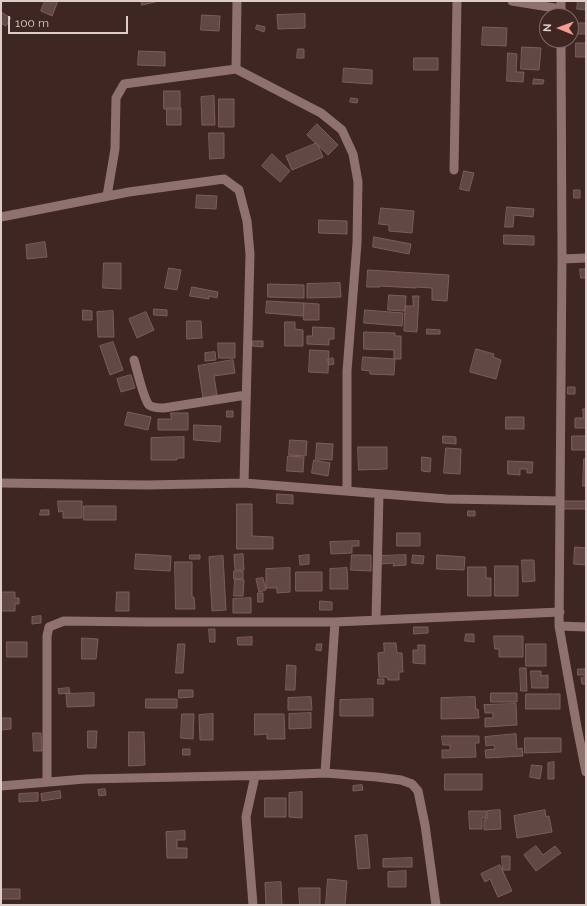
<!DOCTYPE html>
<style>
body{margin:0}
#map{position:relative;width:587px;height:906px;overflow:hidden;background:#3e2623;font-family:Raleway,sans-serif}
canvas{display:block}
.frame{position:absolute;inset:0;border:2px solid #ddcdca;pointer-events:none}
.north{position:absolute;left:539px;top:8px;width:40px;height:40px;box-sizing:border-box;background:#3e2623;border:1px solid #7e6966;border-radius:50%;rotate:271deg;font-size:11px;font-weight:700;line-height:16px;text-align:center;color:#ddcdca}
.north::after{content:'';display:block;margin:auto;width:14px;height:18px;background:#f59c90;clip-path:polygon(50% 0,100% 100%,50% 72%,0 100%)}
.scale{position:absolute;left:8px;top:16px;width:120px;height:18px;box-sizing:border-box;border:2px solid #ddcdca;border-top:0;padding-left:5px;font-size:12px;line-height:14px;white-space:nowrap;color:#ddcdca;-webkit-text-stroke:3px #3e2623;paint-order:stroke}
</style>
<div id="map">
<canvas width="587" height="906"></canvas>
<div class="frame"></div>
<div class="north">N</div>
<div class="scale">100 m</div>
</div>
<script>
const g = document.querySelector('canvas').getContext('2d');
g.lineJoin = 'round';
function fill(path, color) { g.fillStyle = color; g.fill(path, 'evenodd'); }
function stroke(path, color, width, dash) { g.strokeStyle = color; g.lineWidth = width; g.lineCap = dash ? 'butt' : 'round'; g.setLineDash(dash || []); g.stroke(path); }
const building = new Path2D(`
 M45,1H58L52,16L41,11Z
 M141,1H159L142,5Z
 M578,1H586V10L577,9Z
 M1,12L11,18L6,26L1,23Z
 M305,14V28L278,29L277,15Z
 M202,15L220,16L219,31L201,30Z
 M577,23H586V34H577Z
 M257,25L265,27L264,32L256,29Z
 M483,27L507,28L506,46L482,45Z
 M576,43H586V57H576Z
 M522,47L541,48L539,70L521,69Z
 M298,49H304V58H297Z
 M139,51L165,52V66L138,65Z
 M508,53L517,54L516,72H524L523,82L507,81Z
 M414,58H438V70H414Z
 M344,68L372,70V84L343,82Z
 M534,79L544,80L543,84H533Z
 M164,91H180V109H164Z
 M214,96L215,125H202L201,97Z
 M351,98L358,99L357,103L350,102Z
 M219,99H234V127H219Z
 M167,108H181V125H167Z
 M317,124L338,145L328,155L307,135Z
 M209,133H224V158L210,159Z
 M317,143L323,157L292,170L286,156Z
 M272,154L290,171L280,182L262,166Z
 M464,171L474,173L469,191L460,189Z
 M574,190H580V198H574Z
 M197,195L217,196L216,209L196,208Z
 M507,207L534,209L533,217L514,215L513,227H505Z
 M381,208L414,211L412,233L389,231V225L379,224Z
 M319,220L347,221V234L319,233Z
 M504,235L534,236V245L504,244Z
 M374,237L411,244L409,254L373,247Z
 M45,242L47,257L27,259L26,245Z
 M104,263H121V289L103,288Z
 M169,268L181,270L177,290L165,288Z
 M580,269H586V278H581Z
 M368,270L449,275L447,301L432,300V288L416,287V288L380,286V287H367Z
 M340,283L341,297L307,298V284Z
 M268,284L304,285V298L268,297Z
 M192,287L218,292L217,298L209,296V299L190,296Z
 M389,295L406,296L405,311L388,310Z
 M413,296H419L417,332L404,331L405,306H413Z
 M267,301L304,303L303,316L266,313Z
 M304,303L319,304V320H304Z
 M154,309L167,310V316L154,315Z
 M83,310L92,311V320H83Z
 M365,310L403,313L402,326L364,323Z
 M113,311L114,337H98L97,312Z
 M146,312L154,330L137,338L129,319Z
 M187,321H201L202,338L187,339Z
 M285,322H295V329L303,330V346H285Z
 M313,327L334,328V339H329V345L307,344V336H312Z
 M427,329L440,330V334H427Z
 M364,332L395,333V336H401V359H394V350L364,349Z
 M253,341H263V347L253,346Z
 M113,342L123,370L110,375L100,346Z
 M218,343H235V358H219Z
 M476,349L494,354L493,357L501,360L496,379L470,372Z
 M310,350L329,351L328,373L309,372Z
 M215,352L216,360L205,361V353Z
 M363,357L395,359L394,375L370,374V371L362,370Z
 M333,358L334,364L329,365L327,360Z
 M233,360L235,373L214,376L217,395L203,398L198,366Z
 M131,375L135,388L121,392L117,379Z
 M568,387H575V394H568Z
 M583,409H586V428H575V418H583Z
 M227,411H233V417H227Z
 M128,412L151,417L148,430L125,425Z
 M171,413H188V430H158V419H171Z
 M506,417H524V429H506Z
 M194,425L221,426L220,442L194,440Z
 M443,436L456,437V444L443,443Z
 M572,436H586V450H572Z
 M184,437V458H177V460H151V438Z
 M290,440L307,441L306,456L289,455Z
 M317,443L333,444L332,460L316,459Z
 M358,447H387V469L359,470Z
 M446,448L461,449L460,474L444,473Z
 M288,456L304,457L303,472L287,471Z
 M422,457L431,458L430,472L422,471Z
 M584,459H586V486H583Z
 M314,460L330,463L328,476L312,473Z
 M508,461L533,462L532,473H527V469H520V475L508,474Z
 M277,494L293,495V504L277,503Z
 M58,501H82V518H63V511L59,512Z
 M563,501H586V509H563Z
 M237,504H252V536L273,537V549H237Z
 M84,506H116V520H84Z
 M41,510H49V515H40Z
 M468,511H475V516H468Z
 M397,533H420V546H397Z
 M359,541V546H352V553L331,554L330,542Z
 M575,547L586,548V565L574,564Z
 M136,554L171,556L170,571L135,569Z
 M243,554L244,570H235L234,555Z
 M190,555H200V559H190Z
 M309,555V564L300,565L299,556Z
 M352,555H371V571L351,570Z
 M406,555V565L393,566L394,563L380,564V556Z
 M413,555L424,556L423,564L412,563Z
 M437,555L465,557L464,570L437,569Z
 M223,556L226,610L212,611L209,557Z
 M522,560H534L535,581L523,582Z
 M175,562H192V597H194L195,609H176Z
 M495,566H518V596H495Z
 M468,567H486V578H491V596H468Z
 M290,568V592L277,593V588H266V569Z
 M347,568L348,589H330V569Z
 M234,571H243V579H234Z
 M296,572H322V591H296Z
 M263,578L266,590L259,592L256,579Z
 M235,579L244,580L243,596H234Z
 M1,592H15V598H19V604H15V611H1Z
 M117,592H129V611H116Z
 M258,593H263V602H258Z
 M251,598V613H233V599Z
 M320,601L332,602V610H320Z
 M41,616V623L32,624V617Z
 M414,627H428V633L414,634Z
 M209,629H215V642H210Z
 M466,634H474V642L465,641Z
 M494,636H523V657H499V649H495Z
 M252,637V645H238L237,638Z
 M82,638L98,639L96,659H82Z
 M7,642H27V657H7Z
 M384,643H396L397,653H402L403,672H399V680H388L387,677H379L378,653L384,652Z
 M178,644H185L183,673H176Z
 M317,644H322L321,651L316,650Z
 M526,644H546V666H526Z
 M418,645H425V664L413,663V650H418Z
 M287,665L296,666L295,690H286Z
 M520,668H526L527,691H521Z
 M578,669H586V675H578Z
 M531,671H541V676L548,675V688H532Z
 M586,677V684H582L581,678Z
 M378,679H384V684H378Z
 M69,688L70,693L59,694L58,689Z
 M179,690H193V697L179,698Z
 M94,693V706L67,707L66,694Z
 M491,693H517V702H491Z
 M526,694H560V709H526Z
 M311,697L312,710H288V698Z
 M475,697L476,710L478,709L479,718L441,719V698Z
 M146,699H177V708H146Z
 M373,699V716H340V700Z
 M516,704L517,725L485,727V718H493V713H485L484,705Z
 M311,713V728L289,729V714Z
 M182,714H194L193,739L181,738Z
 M213,714V740H200L199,715Z
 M255,714H284L285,739H267V734L255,735Z
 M1,718H11V729L1,730Z
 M88,731H97L96,748H88Z
 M129,732H144L145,765L129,766Z
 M33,733H41L42,751H34Z
 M516,734L517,749L522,748L523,756L486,758L485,750L495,749L494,745L486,746L485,737Z
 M442,736H479V743H475L476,757L442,758V750H450V745H443Z
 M525,738H561V752L525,753Z
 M183,749H190V755H183Z
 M554,762V779H548V763Z
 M532,765L542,766L540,779L530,777Z
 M445,774H482V790H445Z
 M362,785L363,790L353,791V786Z
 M105,789L106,795L99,796L98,790Z
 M60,791L61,798L42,801L41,794Z
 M302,792V818L289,817V793Z
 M38,793V801L19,802V794Z
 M265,798H286V817H265Z
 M500,810L501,829L484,830V820L487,819V811Z
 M545,810L546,817L549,816L552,832L517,838L514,816Z
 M469,811H486V818H482V829H470Z
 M185,831V840H177V848H187V858H167L166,832Z
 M367,835L370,868L358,869L355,836Z
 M536,846L543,855L555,846L561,853L536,871L524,855Z
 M502,856H510V870H503Z
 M412,858V867H383V859Z
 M500,865L512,891L498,897L490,879L485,882L481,874Z
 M406,871V887H388V872Z
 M328,879L347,881L345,905H326Z
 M281,882L282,905H266L265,883Z
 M299,888H320V905H300Z
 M1,889H20V899H1Z`);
const minor = new Path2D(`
 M512,1L561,9
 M561,1V16
 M561,40L562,259L559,626L577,727L586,772
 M236,69L237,1
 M454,170L457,1
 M107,196L115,149L116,98L124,84L236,69L321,113L342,130L353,154L358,182L357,243L347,371V491
 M1,217L129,192L224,179L239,190L247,221L250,254L244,483
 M562,259L586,258
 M134,360C137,369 143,398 149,405C153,408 159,408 164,408L246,395
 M1,483L147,485L244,483L447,499L560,501
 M376,620L379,494
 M559,626L586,627
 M325,773L335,622
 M47,782V636L49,627L64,621L144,622H335L560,612
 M1,786L85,779L276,775L325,773L377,777L401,780L412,784L418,791L425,825L436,905
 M253,905L246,817L255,776`);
fill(building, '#624844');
stroke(building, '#7a5e5a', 1);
stroke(minor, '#8f726e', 9);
</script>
